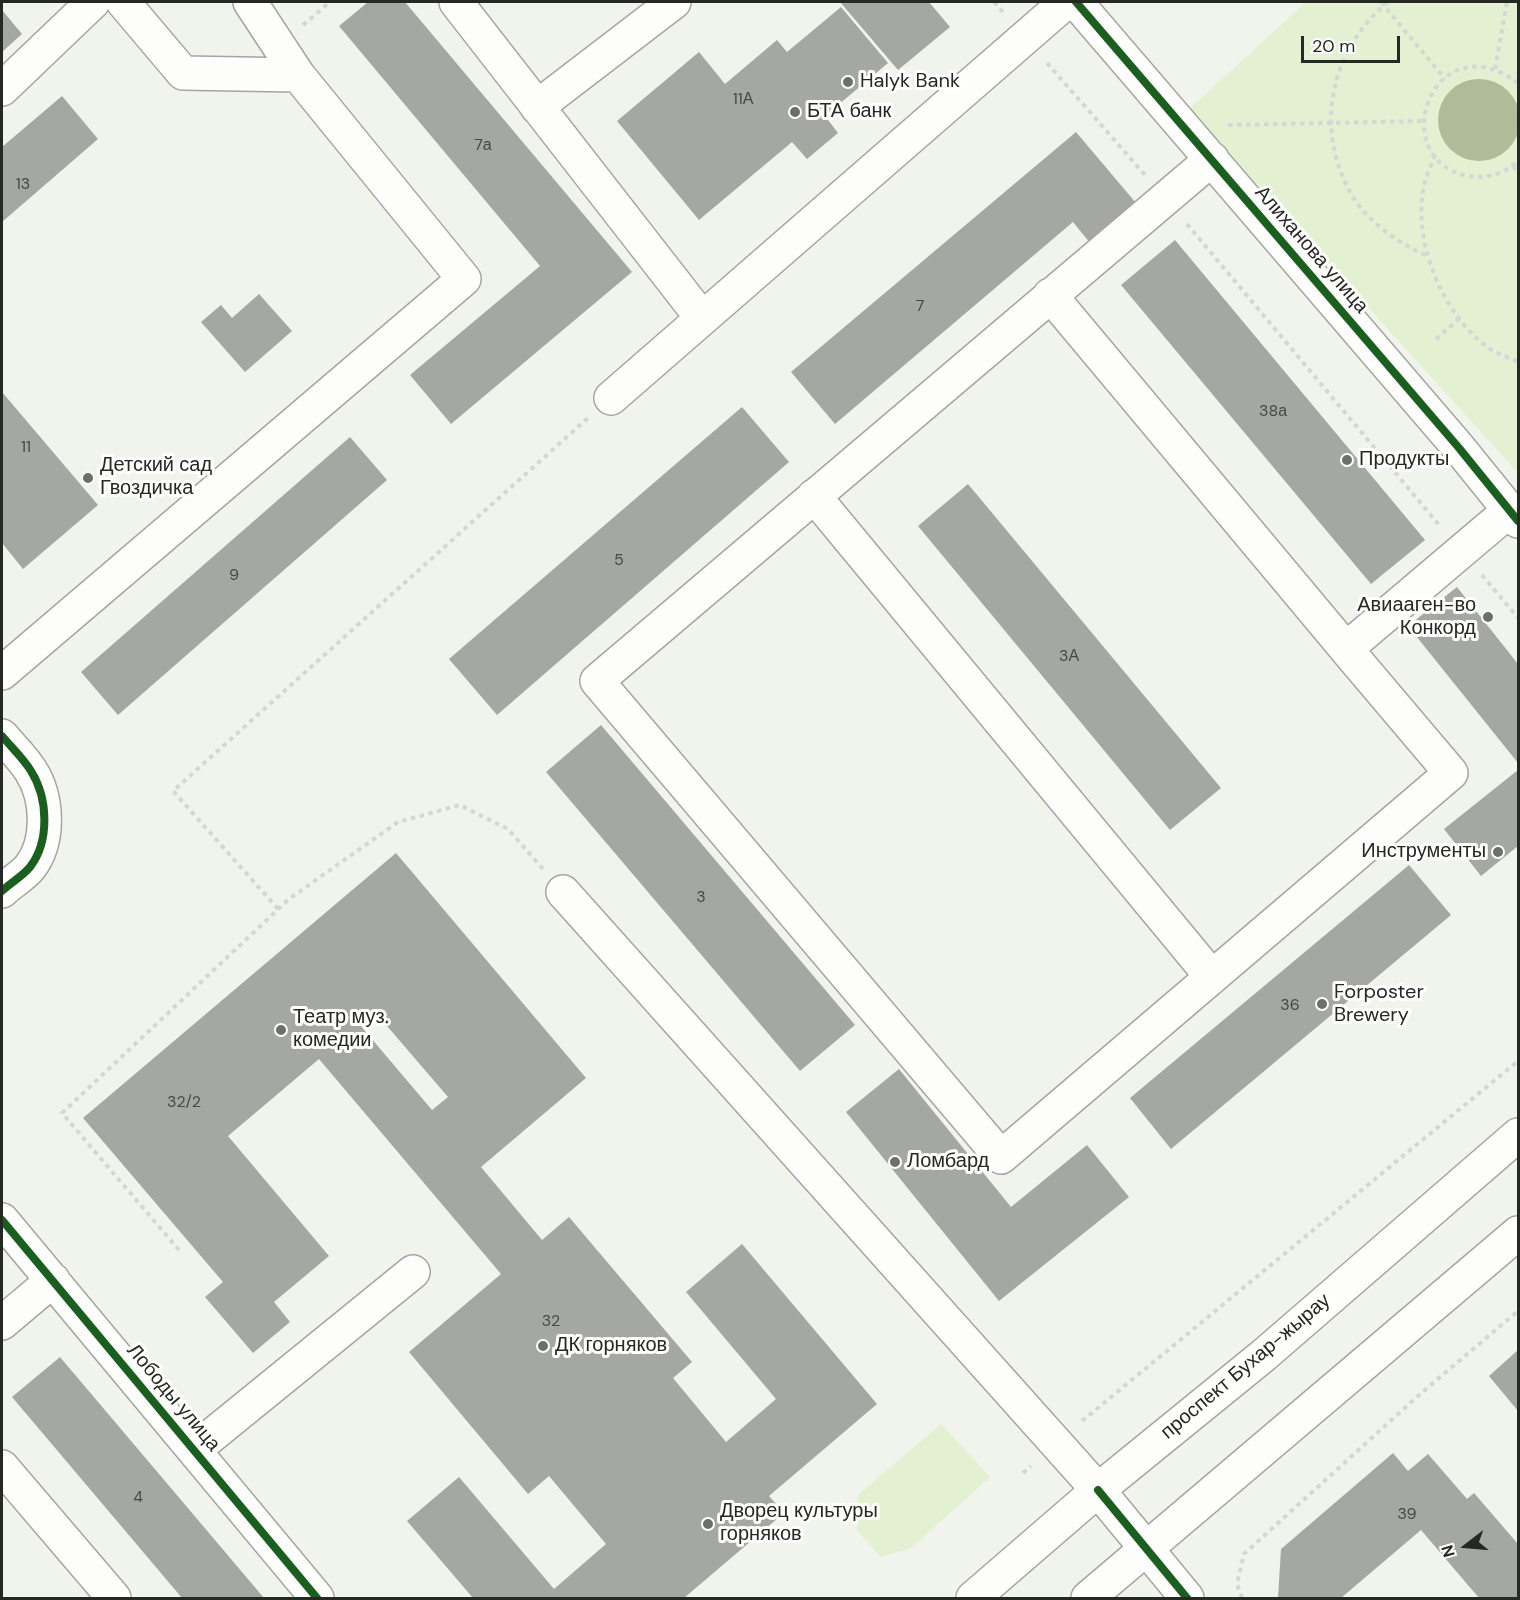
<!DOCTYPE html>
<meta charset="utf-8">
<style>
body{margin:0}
#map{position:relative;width:1520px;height:1600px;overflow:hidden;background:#f0f4ec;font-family:"DM Sans",sans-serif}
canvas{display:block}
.frame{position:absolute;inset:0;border:3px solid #262823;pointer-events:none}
.north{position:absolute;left:1436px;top:1516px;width:60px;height:60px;-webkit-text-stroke:4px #fff;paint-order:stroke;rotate:254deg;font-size:16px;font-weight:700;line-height:24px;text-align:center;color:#262823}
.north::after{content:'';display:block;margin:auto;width:21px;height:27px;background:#262823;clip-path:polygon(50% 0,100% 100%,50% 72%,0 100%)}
.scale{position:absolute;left:1301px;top:36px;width:99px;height:27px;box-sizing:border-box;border:3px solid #262823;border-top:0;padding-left:8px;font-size:18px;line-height:21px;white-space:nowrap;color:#262823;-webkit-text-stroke:4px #fff;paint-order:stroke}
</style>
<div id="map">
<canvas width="1520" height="1600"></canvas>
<div class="frame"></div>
<div class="north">N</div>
<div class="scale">20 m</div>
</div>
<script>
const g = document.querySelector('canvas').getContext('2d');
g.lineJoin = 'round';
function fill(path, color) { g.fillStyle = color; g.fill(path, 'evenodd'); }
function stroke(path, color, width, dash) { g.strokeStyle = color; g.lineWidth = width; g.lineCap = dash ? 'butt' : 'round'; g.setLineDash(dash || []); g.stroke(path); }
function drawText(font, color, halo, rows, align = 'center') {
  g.font = font + ' "DM Sans",sans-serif'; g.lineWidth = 6; g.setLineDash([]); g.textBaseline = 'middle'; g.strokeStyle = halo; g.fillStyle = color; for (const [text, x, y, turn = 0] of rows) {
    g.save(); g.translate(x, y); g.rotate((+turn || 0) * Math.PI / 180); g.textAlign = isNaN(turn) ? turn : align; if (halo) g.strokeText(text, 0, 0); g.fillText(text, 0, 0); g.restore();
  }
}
const green = new Path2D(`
 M1306,2H1518V473L1189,109Z
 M941,1424L990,1477L911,1548L881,1557L857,1530L858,1495Z`);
const water = new Path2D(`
 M1438 120a41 41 0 1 1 82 0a41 41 0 1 1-82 0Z`);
const building = new Path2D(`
 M368,2H405L632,272L451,424L410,375L540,266L339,26Z
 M840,2H929L950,27L898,70Z
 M841,7L888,63L825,116L838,133L807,159L792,142L699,220L617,121L699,52L725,84L777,40L787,52Z
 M2,10L22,34L2,52Z
 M62,96L98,139L2,222V147Z
 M1076,132L1136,203L1090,243L1073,222L835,424L791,372Z
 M1175,240L1425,540L1371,584L1121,285Z
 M259,294L292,331L245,372L201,322L221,305L232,318Z
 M2,392L98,505L23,569L2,543Z
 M742,407L789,462L497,715L449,659Z
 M350,437L387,480L118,715L81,672Z
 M968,484L1221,788L1170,830L918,526Z
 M1457,587L1518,664V763L1408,626Z
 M601,725L855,1025L800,1071L546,772Z
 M1518,770V846L1481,876L1444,829Z
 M396,853L586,1078L481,1167L542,1240L569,1217L692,1362L673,1378L726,1442L776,1399L686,1292L742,1244L877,1404L769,1496L784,1513L684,1598H473L407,1521L459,1477L554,1589L606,1544L549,1476L528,1494L409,1352L501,1274L319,1059L228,1136L329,1256L274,1302L290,1322L253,1353L205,1297L223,1282L83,1118ZM375,1012L448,1097L432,1110L360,1025Z
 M1409,865L1451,915L1171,1149L1130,1098Z
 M899,1069L1011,1207L1087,1145L1129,1197L999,1301L846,1112Z
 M1518,1350V1411L1489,1376Z
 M60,1357L264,1598H182L12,1397Z
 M1393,1453L1408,1471L1428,1454L1467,1499L1474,1493L1518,1544V1598H1479L1421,1530L1341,1598H1278L1281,1549Z`);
const path = new Path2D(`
 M994,2L1003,12
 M1381,2L1445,79
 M1388,2C1331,49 1314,126 1350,192C1367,222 1397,242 1427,256
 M303,25L330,2
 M1047,63L1145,175
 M1495,69L1507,2
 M1518,83C1433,20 1383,159 1468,176C1487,179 1506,174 1518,160
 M1228,125L1424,121
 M1435,155C1432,165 1426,175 1424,186C1412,243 1444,319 1493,351C1501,355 1510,358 1518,362
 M1513,166L1518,173
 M1187,224L1440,526
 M1436,339L1460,318
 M1482,575L1518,618
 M278,909L173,791L588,418
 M179,1250L62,1113L289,899L398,822L460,805L508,829L543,869
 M1082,1421L1518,1061
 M1023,1473L1031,1466
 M1242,1598L1237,1584L1244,1554L1419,1395L1518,1311`);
const minor = new Path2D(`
 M250,2L298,75
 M456,2L702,318
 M1076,2L1459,448L1518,521
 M2,89L93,2
 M537,107L674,2
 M1212,159L597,681L1001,1157L1451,773L1346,649L1510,510
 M1050,295L1346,649
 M611,398L1066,2
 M814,496L1212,977
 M2,673L464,279L298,75L183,73L123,2
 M2,736C11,747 23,758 31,771C48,798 50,841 30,867C23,876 10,883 2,891
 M563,892L1098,1490L1187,1598
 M2,1220L317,1598
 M2,1323L53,1280
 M194,1450L413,1272
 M2,1467L114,1598`);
const major = new Path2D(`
 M973,1598L1098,1490L1264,1355L1518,1135
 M1088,1598L1518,1233`);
const cycleway = new Path2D(`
 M1076,2L1459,448L1518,521
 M2,736C11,747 23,758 31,771C48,798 50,841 30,867C23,876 10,883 2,891
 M2,1220L317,1598
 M1098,1490L1187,1598`);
const markers = [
 [848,82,6,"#6d6f69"],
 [795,112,6,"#6d6f69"],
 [1347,460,6,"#6d6f69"],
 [88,478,6,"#6d6f69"],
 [1488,617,6,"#6d6f69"],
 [1498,852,6,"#6d6f69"],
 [1322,1004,6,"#6d6f69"],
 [281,1030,6,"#6d6f69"],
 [895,1162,6,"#6d6f69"],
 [543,1346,6,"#6d6f69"],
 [708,1524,6,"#6d6f69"]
];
const numberNames = [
 ["11А",743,100],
 ["7а",483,146],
 ["13",23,185],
 ["7",920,307],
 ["38а",1273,412],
 ["11",26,448],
 ["5",619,561],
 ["9",234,576],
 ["3А",1069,657],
 ["3",701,898],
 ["36",1290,1006],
 ["32/2",184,1103],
 ["32",551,1322],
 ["4",138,1498],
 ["39",1407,1515]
];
const poiNames = [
 ["Halyk Bank",860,82],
 ["БТА банк",807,112],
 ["Продукты",1359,460],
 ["Детский сад",100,466],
 ["Гвоздичка",100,489],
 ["Авиааген-во",1476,606,"right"],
 ["Конкорд",1476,629,"right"],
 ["Инструменты",1486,852,"right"],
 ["Forposter",1334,993],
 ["Brewery",1334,1016],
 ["Театр муз.",293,1018],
 ["комедии",293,1041],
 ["Ломбард",907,1162],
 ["ДК горняков",555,1346],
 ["Дворец культуры",720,1512],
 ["горняков",720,1535]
];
const streetNames = [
 ["Алиханова улица",1311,250,49],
 ["проспект Бухар-жырау",1246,1367,-40],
 ["Лободы улица",173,1398,50]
];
fill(green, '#e3f0d1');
fill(water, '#aebc99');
fill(building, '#a5a8a2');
stroke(minor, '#a4a6a0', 36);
stroke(major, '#a4a6a0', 36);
stroke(path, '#d6d7d4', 4, [4.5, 4.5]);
stroke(minor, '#fdfdfc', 33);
stroke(major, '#fdfdfc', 33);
stroke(cycleway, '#1b5e20', 8);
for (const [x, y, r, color] of markers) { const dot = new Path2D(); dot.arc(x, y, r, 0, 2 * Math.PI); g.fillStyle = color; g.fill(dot); stroke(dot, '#fff', 2); }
drawText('16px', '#464843', null, numberNames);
drawText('20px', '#262823', '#fff', poiNames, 'left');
drawText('20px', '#262823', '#fff', streetNames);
</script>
